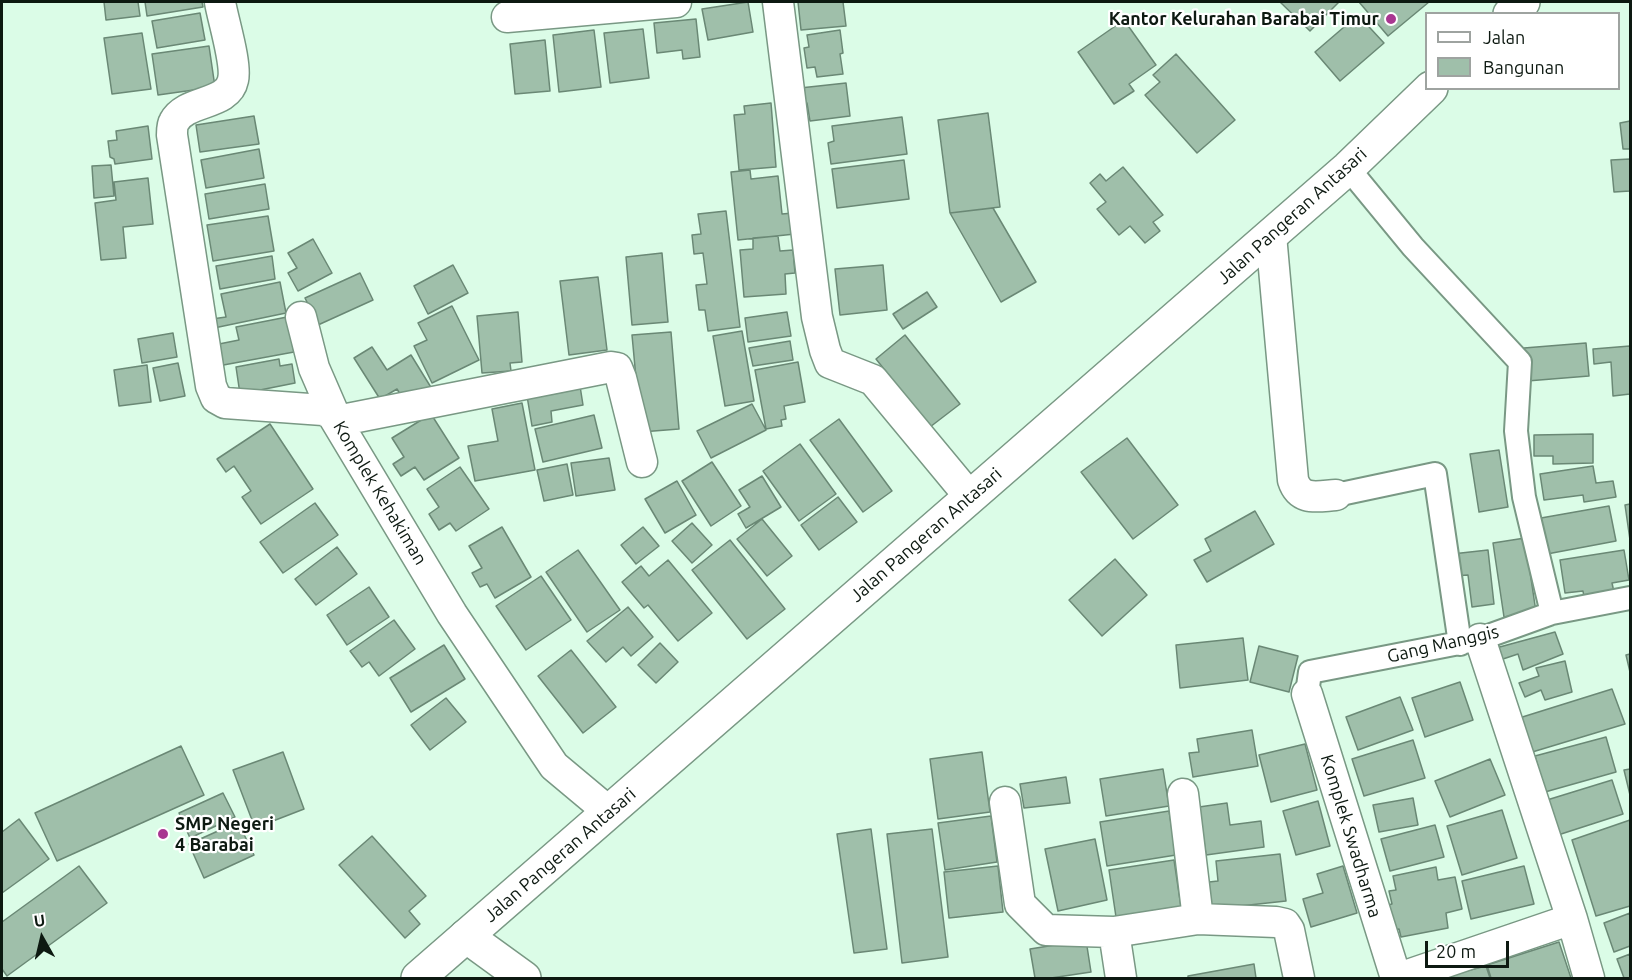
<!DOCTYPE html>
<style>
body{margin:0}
#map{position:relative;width:1632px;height:980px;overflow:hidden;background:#dbfce7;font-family:Ubuntu,sans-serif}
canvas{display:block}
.frame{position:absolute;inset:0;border:3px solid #0d1911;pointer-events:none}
.legend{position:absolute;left:1425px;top:12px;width:195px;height:78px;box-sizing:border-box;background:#fff;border:2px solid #9ea3a0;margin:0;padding:8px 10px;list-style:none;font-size:18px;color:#0d1911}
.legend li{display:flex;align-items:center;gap:12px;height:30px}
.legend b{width:30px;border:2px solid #9ea3a0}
.north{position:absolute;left:12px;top:908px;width:60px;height:60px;-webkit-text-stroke:4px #fff;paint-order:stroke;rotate:352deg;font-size:16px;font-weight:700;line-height:24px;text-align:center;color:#0d1911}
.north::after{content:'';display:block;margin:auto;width:21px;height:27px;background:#0d1911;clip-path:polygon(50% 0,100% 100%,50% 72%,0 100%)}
.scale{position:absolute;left:1425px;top:941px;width:84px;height:27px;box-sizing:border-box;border:3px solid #0d1911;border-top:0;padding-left:8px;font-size:18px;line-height:21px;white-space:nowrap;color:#0d1911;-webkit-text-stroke:4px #fff;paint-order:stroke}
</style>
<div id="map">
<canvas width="1632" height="980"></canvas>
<div class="frame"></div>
<ul class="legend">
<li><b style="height:8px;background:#fff"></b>Jalan</li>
<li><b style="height:16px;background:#9fbfaa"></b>Bangunan</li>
</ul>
<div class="north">U</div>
<div class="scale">20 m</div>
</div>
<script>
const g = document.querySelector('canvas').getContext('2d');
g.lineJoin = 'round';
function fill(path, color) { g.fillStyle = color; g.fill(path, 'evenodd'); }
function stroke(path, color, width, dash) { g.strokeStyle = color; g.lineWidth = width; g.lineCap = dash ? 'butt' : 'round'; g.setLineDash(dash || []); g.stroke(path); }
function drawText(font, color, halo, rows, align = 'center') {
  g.font = font + ' Ubuntu,sans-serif'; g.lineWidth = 4.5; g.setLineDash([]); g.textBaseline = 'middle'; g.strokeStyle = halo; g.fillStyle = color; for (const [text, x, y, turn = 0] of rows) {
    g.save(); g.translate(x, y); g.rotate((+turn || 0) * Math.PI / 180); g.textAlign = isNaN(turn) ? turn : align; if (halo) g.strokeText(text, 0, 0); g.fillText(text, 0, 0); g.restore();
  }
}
const building = new Path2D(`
 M104,2H138L140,16L106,20Z
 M145,2H202L203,7L147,16Z
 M748,2L753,32L708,40L702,9Z
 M798,2H843L846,26L801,30Z
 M1280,2H1339L1310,31Z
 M1359,2H1429L1388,36Z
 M200,13L205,40L157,48L152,21Z
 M1358,15L1384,43L1340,81L1315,52Z
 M696,19L700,57L683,59L682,50L657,53L654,23Z
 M1124,20L1156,65L1129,84L1134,91L1114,104L1078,52Z
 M643,29L649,78L610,83L604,33Z
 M594,30L601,87L559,92L553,35Z
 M840,30L843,53L840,54L843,74L817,77L815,67L807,68L804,48L809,47L807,35Z
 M142,33L151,89L112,94L104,38Z
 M545,40L550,91L515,94L510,44Z
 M209,46L215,87L158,95L152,54Z
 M1176,54L1235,120L1197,153L1145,95L1160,82L1153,75Z
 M846,83L850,116L810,121L807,103L802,104L800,88Z
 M771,103L776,167L739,170L734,115L745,114L744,106Z
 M988,113L1000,207L950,213L938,120Z
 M254,116L259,144L200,152L196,125Z
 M902,117L907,154L831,164L828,143L834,141L832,126Z
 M1630,121V149H1623L1620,123Z
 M148,126L152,159L115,164L114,159L110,157L108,141L117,140L116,131Z
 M259,149L264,178L206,188L201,160Z
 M1630,159V191L1614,192L1611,160Z
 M904,160L909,199L837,208L832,169Z
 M111,165L114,196L94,198L92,166Z
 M1123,167L1163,215L1153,222L1160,231L1145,243L1130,226L1119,235L1097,209L1106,202L1090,183L1100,174L1106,181Z
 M750,170L751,179L778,176L782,214L793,213L795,234L738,240L731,172Z
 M148,178L153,224L123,227L126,258L101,260L95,203L116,200L114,182Z
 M265,184L269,209L209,219L205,194Z
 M993,208L1036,282L1001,302L950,213Z
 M726,211L740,327L708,331L705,310H699L696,285L707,284L703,253L694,254L692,235L701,234L698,214Z
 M268,216L274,251L213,261L207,225Z
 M778,236L780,251L793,250L795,273L785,274L786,294L744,297L740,250L753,249V238Z
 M313,239L332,273L298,291L288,273L297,268L288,253Z
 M662,253L668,322L632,325L626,257Z
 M272,256L275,279L220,289L216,266Z
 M453,265L468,293L428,314L414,286Z
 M883,265L887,310L840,315L835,269Z
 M360,273L373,300L318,325L305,298Z
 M598,277L607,350L569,355L560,281Z
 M280,282L286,313L214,328L212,319L226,317L221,294Z
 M927,292L937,307L903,329L893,314Z
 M452,306L479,360L432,383L414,346L427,340L418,323Z
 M518,312L522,362L510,363L511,371L482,373L477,316Z
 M787,312L791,336L748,342L745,318Z
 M287,317L294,352L218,366L214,345L239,340L236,327Z
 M742,331L754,401L725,406L713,336Z
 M671,332L679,429L641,432L632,335Z
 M173,333L177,357L142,363L138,339Z
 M905,335L960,404L930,427L876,359Z
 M790,341L793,360L753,366L749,348Z
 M1586,343L1589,376L1527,381L1524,348Z
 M1630,346V394L1613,396L1611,362L1594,364L1593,349Z
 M372,347L387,370L411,355L432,389L406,404L397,389L380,399L354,358Z
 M279,359L280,366L292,364L295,383L240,394L236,367Z
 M798,362L805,402L784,406L786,419L781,420L782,426L766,429L755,370Z
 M178,363L185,396L160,401L153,368Z
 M147,365L151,402L119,406L114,370Z
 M580,386L583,405L551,411L552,422L532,426L527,396Z
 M522,403L535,470L475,481L468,446L498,441L492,409Z
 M752,404L766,430L711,458L697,431Z
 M431,414L459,458L424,480L415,467L401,476L393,464L404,457L392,438Z
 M594,415L602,448L543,462L535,429Z
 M839,419L892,491L863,512L810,440Z
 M270,424L313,489L261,524L242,497L251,491L234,466L226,472L217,459Z
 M1593,434V463L1553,464V456H1534V435Z
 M1127,438L1178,505L1133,539L1081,472Z
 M800,444L836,494L799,521L763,471Z
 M1499,450L1508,507L1479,512L1470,454Z
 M609,458L615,490L576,496L571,463Z
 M712,462L741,506L711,526L682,481Z
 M567,464L573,495L544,501L537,470Z
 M1593,466L1596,483L1613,481L1616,497L1584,502L1583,495L1544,500L1540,474Z
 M460,467L489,509L456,531L450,523L439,530L429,514L439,507L427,489Z
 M762,476L781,507L746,528L738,514L750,507L739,490Z
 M677,481L696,515L665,533L645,499Z
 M838,497L857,522L819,550L801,525Z
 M315,503L338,535L283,573L260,542Z
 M1630,504V540L1625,505Z
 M1609,506L1616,541L1547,554L1541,518Z
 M1255,511L1274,544L1207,582L1194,560L1211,551L1205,539Z
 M762,519L792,556L767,576L737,539Z
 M692,523L712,545L692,563L672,541Z
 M502,527L531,577L495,598L487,584L480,587L472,573L482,568L469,546Z
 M643,527L659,546L636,564L621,545Z
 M1525,538L1536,612L1504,617L1493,543Z
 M730,540L785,609L747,639L692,570Z
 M337,547L357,574L316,605L295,579Z
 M578,550L620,610L587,632L546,572Z
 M1488,550L1494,604L1472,607L1468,575L1454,576L1452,554Z
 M1624,550L1629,580L1612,583L1614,592L1584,597L1583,591L1565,593L1560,560Z
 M1115,559L1147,595L1102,636L1069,600Z
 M668,560L712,613L678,641L648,605L644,608L622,582L641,566L649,576Z
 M541,576L571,620L526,650L496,606Z
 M369,587L389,617L347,645L327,615Z
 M628,607L653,637L631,656L623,647L606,662L587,641Z
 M394,620L415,649L379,676L369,662L362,667L350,651Z
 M1555,632L1563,654L1523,670L1518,654L1500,660L1496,648Z
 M1243,638L1248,680L1180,688L1176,645Z
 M660,643L678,662L656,683L638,665Z
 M444,645L465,679L411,712L390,678Z
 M1259,646L1298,656L1289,692L1250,682Z
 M571,650L616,707L583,733L538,676Z
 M1630,654V672L1626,655Z
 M1565,661L1572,692L1545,700L1541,690L1525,697L1519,683L1539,676L1536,668Z
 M1460,682L1473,720L1425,737L1412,698Z
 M1612,689L1625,724L1529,753L1516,719Z
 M1400,697L1413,730L1358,750L1346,717Z
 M446,698L466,722L430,750L411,725Z
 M1252,730L1258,766L1193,777L1189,753L1199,752L1197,739Z
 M1606,737L1616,772L1545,792L1535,756Z
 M1413,740L1425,778L1364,796L1352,759Z
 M1305,744L1317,790L1271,802L1259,755Z
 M181,746L204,795L57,861L35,813Z
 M283,752L304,809L255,828L233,770Z
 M982,752L990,812L938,819L930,759Z
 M1490,759L1505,795L1450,817L1435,781Z
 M1163,769L1169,806L1106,816L1100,779Z
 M1630,769V795L1624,770Z
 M1066,777L1070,803L1024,808L1020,784Z
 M1612,780L1623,814L1558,835L1547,800Z
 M223,793L235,817L190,838L179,813Z
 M1413,798L1418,825L1379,832L1373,805Z
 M1318,801L1330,846L1296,855L1283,811Z
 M1227,803L1230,825L1261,821L1264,847L1206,855L1199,807Z
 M1502,810L1517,858L1462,875L1447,826Z
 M1169,811L1176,855L1107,866L1100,822Z
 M991,816L997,862L945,870L938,823Z
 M19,819L49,859L2,893V832Z
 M1630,820V906L1596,916L1572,840Z
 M238,822L254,855L204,878L189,844Z
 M1435,825L1444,857L1390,871L1381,839Z
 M871,829L887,949L854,953L837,834Z
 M932,829L948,957L902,963L887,834Z
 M372,836L426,896L409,911L420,924L405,938L339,865Z
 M1095,839L1107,900L1058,911L1045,849Z
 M1280,854L1286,901L1203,910L1200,883L1218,881L1216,861Z
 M1174,860L1181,907L1116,917L1109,870Z
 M79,866L107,903L7,976L2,969V922Z
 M998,866L1003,912L949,918L944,872Z
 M1343,866L1357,913L1311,927L1303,899L1323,893L1317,874Z
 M1524,866L1534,904L1471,919L1462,881Z
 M1436,867L1438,880L1455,877L1462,909L1446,913L1448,928L1401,937L1399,929L1383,932L1378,907L1392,904L1389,891L1396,890L1393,876Z
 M1630,913V946L1614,952L1604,923Z
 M1086,940L1091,972L1051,978H1035L1030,949Z
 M1559,942L1571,978H1491L1487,965Z
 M1630,954V978H1624L1617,959Z
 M1254,964L1256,978H1188V976Z
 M1486,966L1490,978H1438Z`);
const pedestrian = new Path2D(`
 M1348,168L1413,247L1520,362L1516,431L1524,497L1552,613
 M1336,495L1435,474L1460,644
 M1307,694L1310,672L1480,639L1552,613L1630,598`);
const minor = new Path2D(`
 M220,2C223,20 237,64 233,80C228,106 186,99 174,122C172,125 172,131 172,135L211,386L216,398L225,403L323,410L332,414L452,614L554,766L609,812
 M778,2L817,317L825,350L830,363L873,380L970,497
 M507,17L676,2
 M1271,235L1293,480C1300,502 1318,496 1336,495
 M301,317L314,368L337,421L611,367L617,368L621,378L642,462
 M1480,639L1572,919L1589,978
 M1307,694L1396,978
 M1005,802L1020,904L1046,930L1114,932L1121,978
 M1198,919L1276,922L1285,924L1289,930L1299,978
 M1114,932L1198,919L1183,794
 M1399,978L1572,919`);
const tertiary = new Path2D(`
 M466,936L524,978`);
const primary = new Path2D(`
 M1510,14L1523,2
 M418,978L1348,168L1431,88`);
const markers = [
 [1391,19,6,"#a93691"],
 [163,834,6,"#a93691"]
];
const poiNames = [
 ["Kantor Kelurahan Barabai Timur",1379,19],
 ["SMP Negeri",175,824,"left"],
 ["4 Barabai",175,845,"left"]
];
const streetNames = [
 ["Jalan Pangeran Antasari",1292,216,-42],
 ["Komplek Kehakiman",380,493,59],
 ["Jalan Pangeran Antasari",926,535,-41],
 ["Gang Manggis",1443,644,-13],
 ["Komplek Swadharma",1351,836,73],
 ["Jalan Pangeran Antasari",560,855,-41]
];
fill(building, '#9fbfaa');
stroke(building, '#6a8875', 1.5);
stroke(pedestrian, '#799884', 26);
stroke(minor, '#799884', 33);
stroke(tertiary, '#799884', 36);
stroke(primary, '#799884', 36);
stroke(pedestrian, '#fff', 22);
stroke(minor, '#fff', 30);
stroke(tertiary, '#fff', 33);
stroke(primary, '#fff', 33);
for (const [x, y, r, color] of markers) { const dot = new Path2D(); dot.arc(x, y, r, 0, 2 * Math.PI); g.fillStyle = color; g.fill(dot); stroke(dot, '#fff', 2); }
drawText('bold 18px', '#0d1911', '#fff', poiNames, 'right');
drawText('18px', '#0d1911', '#fff', streetNames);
</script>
